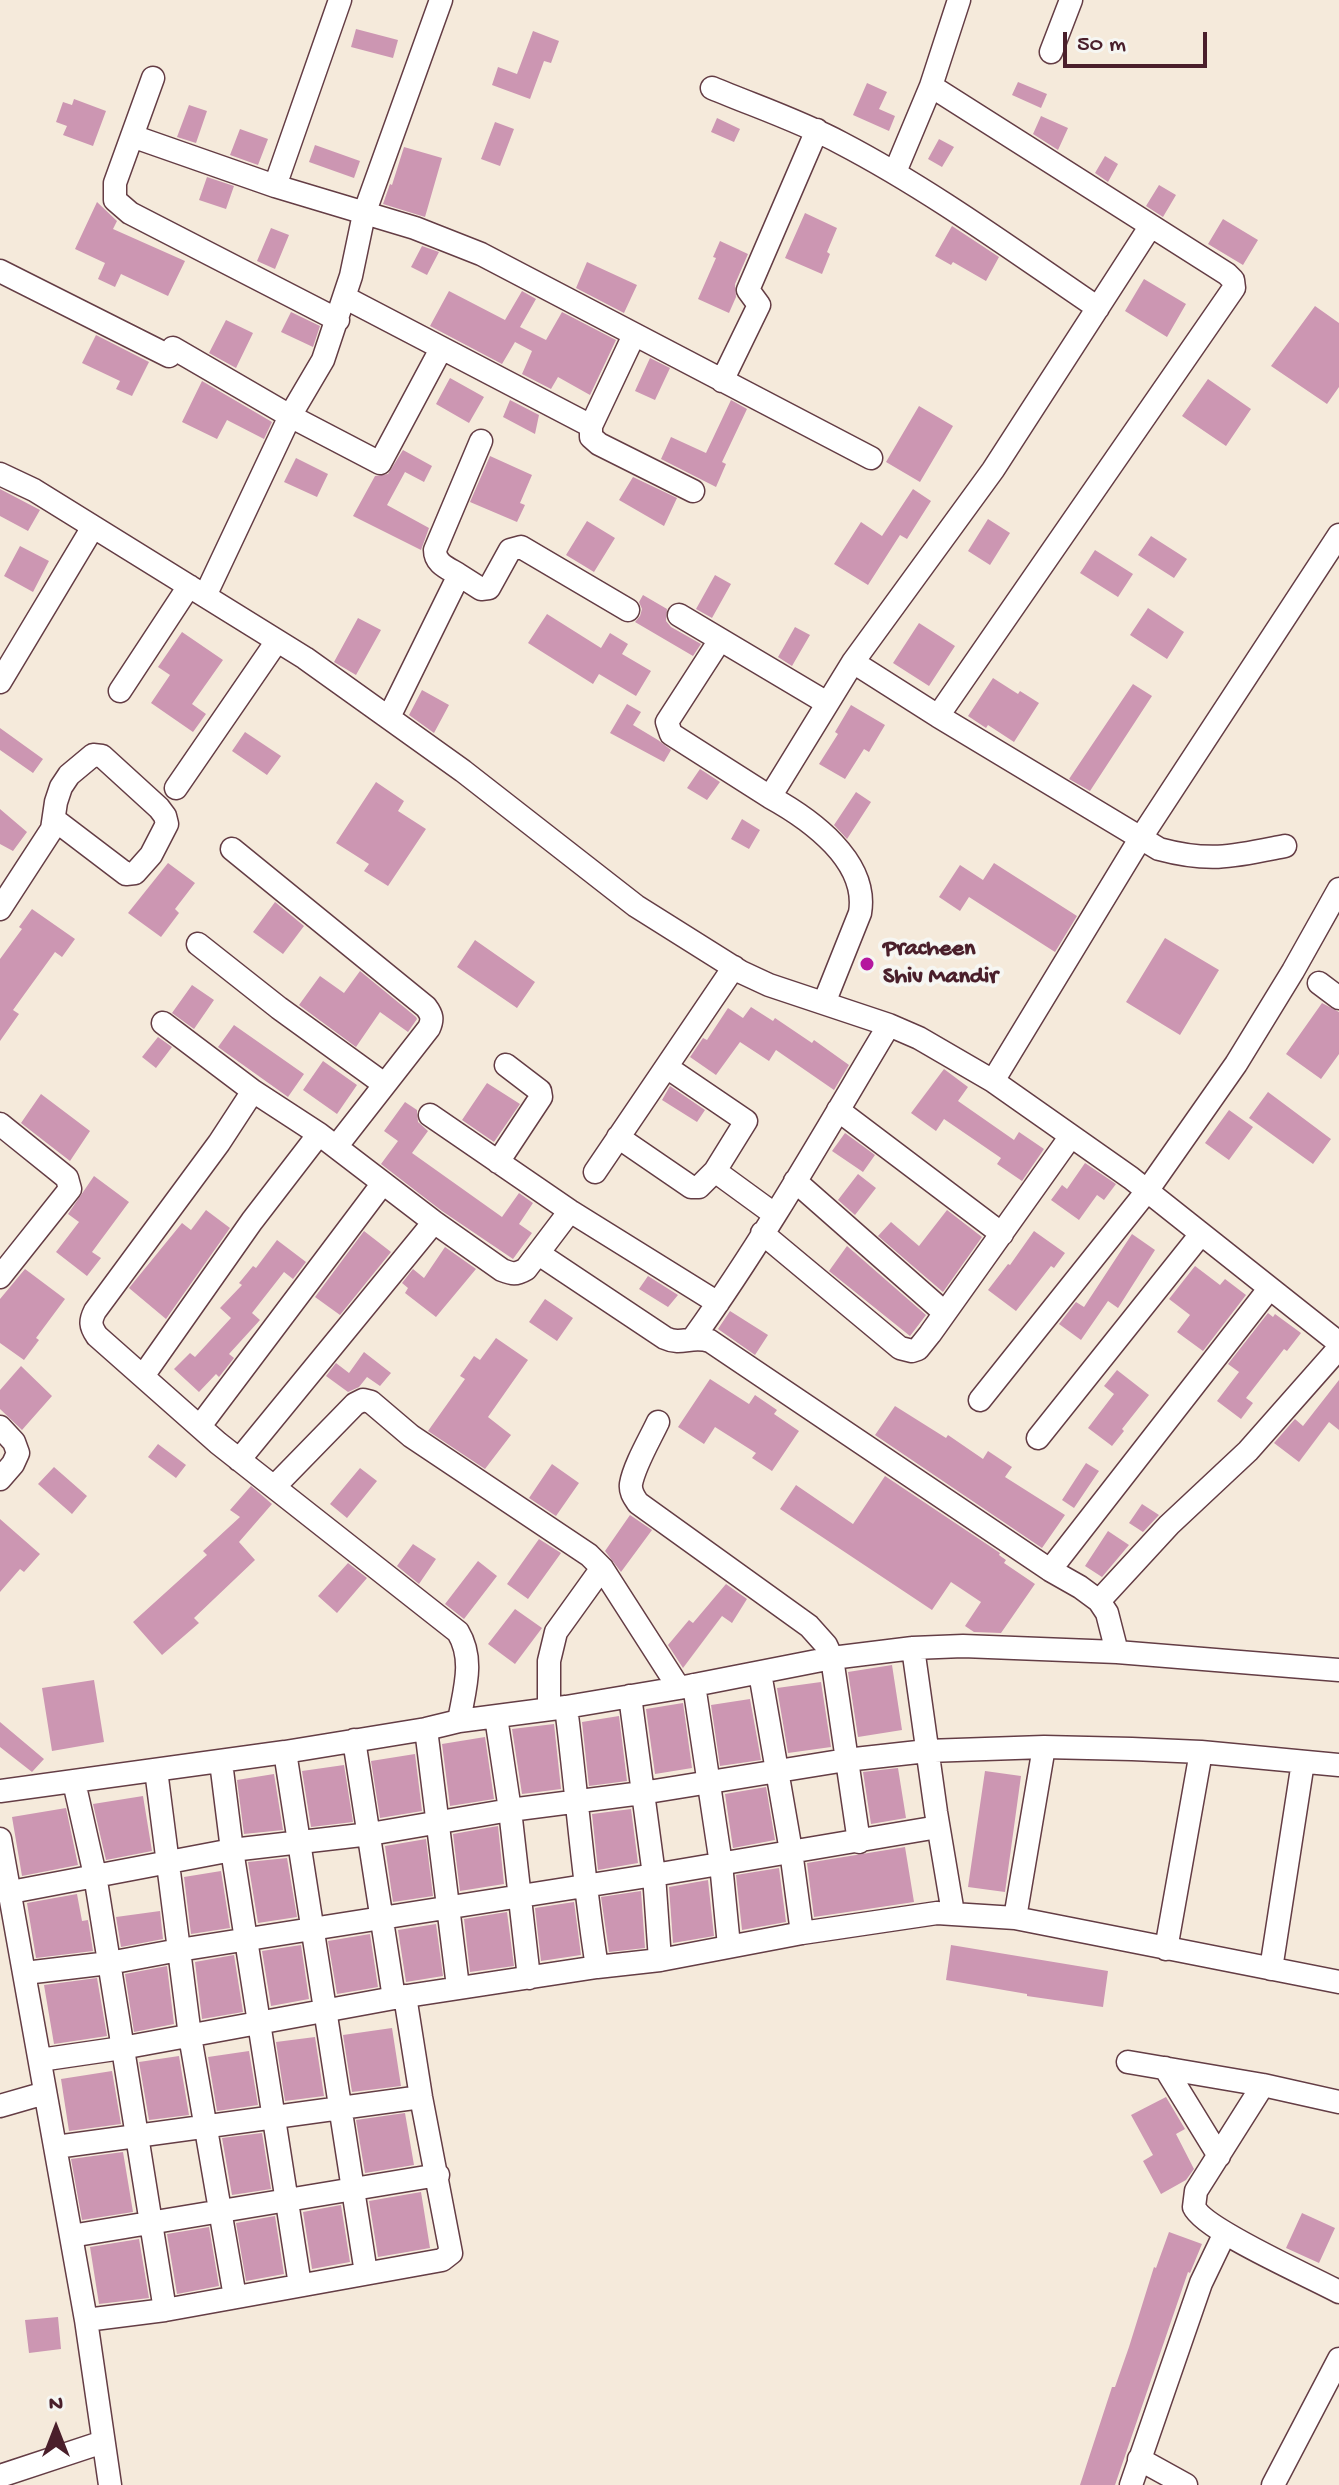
<!DOCTYPE html>
<style>
body{margin:0}
#map{position:relative;width:1339px;height:2485px;overflow:hidden;background:#f5eadb;font-family:"Gochi Hand",sans-serif}
canvas{display:block}
.north{position:absolute;left:16px;top:2389px;width:80px;height:80px;-webkit-text-stroke:6px #f6f6f2;paint-order:stroke;rotate:0deg;font-size:22px;font-weight:700;line-height:32px;text-align:center;color:#4a1f2b}
.north::after{content:'';display:block;margin:auto;width:28px;height:36px;background:#4a1f2b;clip-path:polygon(50% 0,100% 100%,50% 72%,0 100%)}
.scale{position:absolute;left:1063px;top:32px;width:144px;height:36px;box-sizing:border-box;border:4px solid #4a1f2b;border-top:0;padding-left:10px;font-size:24px;line-height:28px;white-space:nowrap;color:#4a1f2b;-webkit-text-stroke:6px #f6f6f2;paint-order:stroke}
</style>
<div id="map">
<canvas width="1339" height="2485"></canvas>
<div class="north">N</div>
<div class="scale">50 m</div>
</div>
<script>
const g = document.querySelector('canvas').getContext('2d');
g.lineJoin = 'round';
function fill(path, color) { g.fillStyle = color; g.fill(path, 'evenodd'); }
function stroke(path, color, width, dash) { g.strokeStyle = color; g.lineWidth = width; g.lineCap = dash ? 'butt' : 'round'; g.setLineDash(dash || []); g.stroke(path); }
function drawText(font, color, halo, rows, align = 'center') {
  g.font = font + ' "Gochi Hand",sans-serif'; g.lineWidth = 8; g.setLineDash([]); g.textBaseline = 'middle'; g.strokeStyle = halo; g.fillStyle = color; for (const [text, x, y, turn = 0] of rows) {
    g.save(); g.translate(x, y); g.rotate((+turn || 0) * Math.PI / 180); g.textAlign = isNaN(turn) ? turn : align; if (halo) g.strokeText(text, 0, 0); g.fillText(text, 0, 0); g.restore();
  }
}
const building = new Path2D(`
 M356,29L398,40L393,58L351,47Z
 M533,31L559,41L551,63L544,61L530,99L492,85L498,67L517,74Z
 M1018,82L1047,94L1041,108L1012,95Z
 M867,83L887,92L879,109L895,116L889,131L853,115Z
 M74,99L106,111L93,146L63,135L67,126L56,122L63,102L72,105Z
 M189,105L207,111L196,143L177,137Z
 M1041,116L1068,128L1058,150L1033,134Z
 M717,118L740,129L734,142L711,132Z
 M495,122L514,129L500,166L481,159Z
 M240,129L268,139L258,165L230,155Z
 M939,139L954,147L942,167L928,159Z
 M315,145L360,161L354,178L309,162Z
 M404,147L442,158L425,217L383,204L390,184L392,185Z
 M1105,156L1118,164L1108,182L1095,173Z
 M207,177L234,186L226,209L199,200Z
 M1159,185L1176,195L1163,217L1146,206Z
 M97,202L117,221L113,229L185,261L168,296L121,274L115,287L98,279L105,263L75,249Z
 M805,213L837,228L827,252L830,254L822,274L785,258Z
 M1223,219L1258,240L1243,265L1208,244Z
 M952,226L999,257L986,281L953,262L951,265L935,256Z
 M271,228L289,235L275,269L257,261Z
 M720,241L748,254L735,284L736,297L729,313L698,299L716,258L713,257Z
 M422,246L439,252L427,275L411,267Z
 M587,262L637,285L624,313L576,288Z
 M1144,279L1186,304L1167,337L1125,311Z
 M449,291L505,320L522,291L536,299L520,327L546,340L562,312L616,340L590,395L558,377L551,389L522,374L532,351L515,342L502,364L430,326Z
 M1315,306L1339,323V387L1327,404L1271,366Z
 M291,312L320,326L313,347L281,332Z
 M226,320L253,333L236,368L209,353Z
 M96,335L149,362L132,396L116,389L120,381L82,363Z
 M650,358L670,368L655,400L635,391Z
 M450,378L484,397L469,423L436,404Z
 M1208,379L1251,409L1226,446L1182,416Z
 M202,381L272,422L264,439L227,420L217,439L182,422Z
 M510,400L539,415L535,434L503,417Z
 M731,400L747,409L722,462L726,464L716,487L661,459L671,437L706,453Z
 M919,406L953,426L920,482L886,462Z
 M403,450L432,466L424,482L405,472L387,505L429,528L421,550L353,516L375,476L388,474Z
 M490,456L532,475L520,503L525,505L517,522L470,502Z
 M296,458L328,474L317,497L284,482Z
 M633,477L677,498L664,526L619,500Z
 M0,489L40,510L28,531L0,516Z
 M913,489L931,501L907,539L900,535L868,585L834,564L861,522L882,536Z
 M988,519L1010,533L990,565L968,551Z
 M587,521L615,538L594,572L566,555Z
 M1151,536L1187,559L1174,578L1138,555Z
 M20,546L49,561L33,592L4,576Z
 M1095,550L1133,574L1118,597L1080,573Z
 M715,575L731,584L712,618L696,609Z
 M643,595L667,609L666,621L671,627L701,644L693,656L635,622L640,616L642,609L639,602Z
 M1148,608L1184,632L1167,659L1130,635Z
 M547,614L601,648L610,633L628,644L622,654L651,671L636,696L599,674L593,684L528,643Z
 M358,618L381,630L356,675L334,662Z
 M919,623L955,646L929,686L893,663Z
 M795,627L810,635L792,666L778,657Z
 M182,632L223,660L192,704L206,714L193,732L151,703L170,675L158,667Z
 M993,678L1018,694L1020,691L1039,703L1014,742L988,725L986,728L968,716Z
 M1133,684L1152,696L1090,791L1069,779Z
 M422,690L449,705L434,733L409,715Z
 M627,704L641,712L633,725L658,740L671,750L664,762L610,733Z
 M851,705L885,725L869,752L864,749L845,779L819,764L838,734L835,732Z
 M0,728L43,759L33,773L0,750Z
 M245,732L281,756L267,775L232,751Z
 M700,769L720,782L707,800L687,788Z
 M376,782L404,801L398,811L426,829L388,886L364,871L369,864L336,843Z
 M856,792L871,802L847,839L834,825Z
 M0,809L27,832L13,851L0,844Z
 M742,819L760,830L749,849L731,839Z
 M168,863L195,883L175,909L179,913L161,937L128,913Z
 M994,863L1077,916L1055,952L969,897L960,911L939,897L960,865L983,880Z
 M275,902L304,926L283,954L253,932Z
 M32,909L75,939L62,957L55,952L13,1010L19,1014L0,1041V959L22,929L19,927Z
 M1165,938L1219,970L1180,1035L1126,1002Z
 M475,940L535,982L517,1008L457,967Z
 M360,971L416,1017L417,1019L408,1032L380,1012L356,1047L299,1005L320,976L344,993Z
 M192,985L214,1000L194,1029L172,1013Z
 M1322,1003L1339,1012V1054L1321,1079L1286,1054Z
 M751,1007L773,1021L775,1018L812,1043L814,1040L849,1065L834,1090L776,1050L769,1061L740,1042L716,1075L690,1057L703,1038L707,1040L728,1008L743,1018Z
 M234,1025L304,1074L288,1097L218,1047Z
 M158,1037L172,1047L156,1068L142,1057Z
 M323,1061L357,1085L337,1114L303,1090Z
 M944,1069L968,1087L958,1101L1014,1140L1019,1132L1044,1149L1022,1181L997,1164L1001,1158L944,1119L936,1131L911,1113Z
 M487,1083L520,1104L494,1142L462,1120Z
 M670,1086L705,1110L697,1122L662,1100Z
 M1268,1092L1331,1139L1313,1164L1249,1118Z
 M41,1094L90,1131L70,1161L21,1123Z
 M405,1102L417,1110L418,1122L428,1131L412,1153L502,1217L519,1193L533,1203L519,1224L532,1233L513,1259L442,1211L381,1164L398,1141L384,1131Z
 M1229,1110L1253,1127L1229,1160L1205,1143Z
 M845,1133L875,1155L863,1172L832,1151Z
 M1085,1163L1116,1184L1104,1200L1097,1195L1079,1220L1051,1200L1062,1185L1067,1189Z
 M858,1174L876,1188L855,1215L838,1200Z
 M94,1176L129,1202L92,1252L101,1258L87,1276L56,1252L79,1222L68,1214Z
 M206,1210L230,1228L166,1319L129,1288L182,1223L191,1230Z
 M947,1210L982,1237L943,1292L878,1236L891,1222L919,1246Z
 M364,1231L391,1252L340,1315L315,1297Z
 M1034,1231L1065,1253L1054,1268L1051,1266L1016,1311L988,1290L1008,1264L1010,1265Z
 M1132,1234L1155,1250L1118,1308L1108,1301L1081,1340L1059,1324L1076,1302L1084,1307Z
 M277,1240L306,1262L293,1279L284,1272L252,1313L260,1320L229,1354L234,1358L219,1377L216,1374L199,1392L174,1369L190,1353L195,1357L231,1318L220,1308L242,1285L239,1283L253,1266L256,1268Z
 M847,1246L926,1315L910,1336L829,1271Z
 M445,1247L476,1269L436,1317L405,1293L408,1288L402,1283L413,1269L424,1278Z
 M1195,1266L1220,1285L1225,1279L1246,1295L1203,1351L1177,1332L1190,1315L1169,1299Z
 M25,1269L65,1299L36,1338L39,1340L24,1360L0,1343V1299Z
 M648,1276L678,1295L668,1307L639,1289Z
 M545,1299L573,1318L557,1341L529,1322Z
 M730,1311L768,1335L755,1355L718,1329Z
 M1268,1313L1273,1317L1275,1314L1301,1333L1287,1351L1284,1349L1246,1398L1253,1403L1241,1419L1217,1401L1239,1372L1228,1364Z
 M496,1338L528,1360L488,1417L511,1435L485,1469L428,1431L465,1379L460,1376L474,1356L480,1360Z
 M364,1352L391,1373L380,1386L367,1377L359,1387L348,1392L326,1376L336,1363L349,1373Z
 M21,1366L52,1396L22,1430L0,1409V1390Z
 M1117,1370L1149,1395L1122,1429L1124,1431L1112,1446L1088,1428L1114,1394L1104,1386Z
 M710,1379L749,1404L755,1395L777,1410L774,1414L799,1431L772,1471L752,1458L756,1453L715,1427L704,1444L678,1427Z
 M1339,1380V1430L1329,1422L1299,1462L1274,1443L1295,1419L1303,1426Z
 M895,1406L946,1438L948,1435L983,1459L988,1451L1012,1467L1005,1477L1065,1515L1042,1548L875,1435Z
 M158,1444L186,1465L176,1478L148,1457Z
 M1086,1463L1099,1471L1074,1508L1062,1500Z
 M552,1464L579,1483L556,1516L529,1498Z
 M54,1467L87,1496L72,1514L38,1484Z
 M360,1468L377,1481L347,1518L330,1504Z
 M885,1476L1000,1553L999,1555L1006,1560L1004,1563L1035,1584L1001,1633L974,1632L965,1626L981,1602L951,1582L932,1610L780,1509L796,1485L853,1524Z
 M251,1486L272,1504L239,1542L255,1560L194,1618L199,1623L162,1655L133,1622L207,1555L203,1551L240,1517L230,1510Z
 M1142,1504L1159,1515L1143,1532L1129,1523Z
 M630,1515L652,1530L621,1572L605,1551Z
 M0,1519L40,1554L24,1572L20,1569L0,1592Z
 M1108,1531L1129,1545L1102,1577L1085,1566Z
 M539,1539L561,1553L528,1599L507,1584Z
 M413,1544L436,1559L419,1584L397,1566Z
 M478,1561L497,1576L464,1619L445,1604Z
 M348,1563L367,1578L337,1613L318,1596Z
 M726,1584L747,1599L732,1623L722,1616L683,1668L668,1645L689,1620L693,1623Z
 M515,1609L542,1628L515,1664L488,1644Z
 M892,1665L902,1730L858,1737L848,1672Z
 M94,1680L104,1742L52,1751L42,1688Z
 M821,1682L831,1747L788,1753L777,1688Z
 M750,1699L761,1760L720,1766L711,1705Z
 M683,1703L692,1768L655,1774L646,1709Z
 M619,1716L627,1781L589,1786L582,1722Z
 M0,1722L44,1759L32,1772L0,1747Z
 M554,1724L561,1789L522,1794L512,1729Z
 M485,1737L494,1799L450,1806L442,1744Z
 M415,1754L422,1811L380,1818L371,1761Z
 M344,1765L353,1822L311,1827L302,1771Z
 M898,1768L906,1818L871,1824L863,1772Z
 M985,1771L1021,1776L1005,1892L968,1887Z
 M274,1774L283,1830L244,1834L237,1780Z
 M766,1787L775,1840L733,1848L725,1794Z
 M143,1796L152,1851L106,1860L93,1804Z
 M66,1808L78,1865L22,1876L12,1817Z
 M631,1809L638,1863L598,1870L592,1814Z
 M498,1826L504,1884L460,1891L453,1834Z
 M426,1839L433,1896L393,1902L385,1846Z
 M905,1847L914,1902L814,1917L807,1863Z
 M287,1858L297,1917L258,1923L248,1862Z
 M779,1868L786,1922L742,1930L736,1875Z
 M221,1871L230,1928L191,1934L184,1877Z
 M708,1880L714,1936L673,1943L669,1887Z
 M641,1891L645,1948L609,1952L601,1897Z
 M77,1894L82,1921L88,1920L93,1951L36,1958L27,1903Z
 M574,1902L581,1955L541,1961L535,1908Z
 M160,1911L163,1939L121,1947L116,1917Z
 M507,1912L514,1966L470,1972L464,1919Z
 M436,1924L443,1976L406,1982L398,1930Z
 M370,1934L378,1987L337,1994L328,1941Z
 M301,1945L309,1999L271,2006L262,1951Z
 M951,1945L1108,1971L1103,2007L1027,1996V1994L946,1980Z
 M234,1955L243,2012L202,2019L195,1962Z
 M167,1966L174,2024L134,2032L125,1974Z
 M97,1978L107,2036L54,2044L44,1985Z
 M392,2028L401,2086L352,2092L343,2035Z
 M315,2037L324,2096L285,2101L276,2042Z
 M249,2051L258,2105L217,2111L208,2057Z
 M179,2056L189,2115L149,2120L139,2062Z
 M112,2071L121,2124L69,2131L61,2079Z
 M1166,2097L1185,2129L1176,2134L1194,2169L1186,2180L1161,2194L1143,2161L1153,2155L1131,2115Z
 M405,2113L414,2165L365,2173L356,2120Z
 M262,2133L271,2189L232,2195L222,2138Z
 M123,2152L133,2212L82,2220L71,2159Z
 M421,2192L430,2248L378,2257L369,2201Z
 M341,2205L350,2262L312,2269L303,2212Z
 M1302,2213L1335,2228L1319,2263L1286,2248Z
 M275,2216L284,2274L246,2281L236,2223Z
 M209,2227L219,2286L177,2294L167,2234Z
 M1169,2232L1202,2244L1190,2273L1188,2272L1115,2485H1080L1112,2387H1115L1129,2347L1154,2267L1156,2268Z
 M139,2239L149,2298L99,2304L90,2247Z
 M58,2317L61,2349L29,2353L25,2320Z`);
const street = new Path2D(`
 M1051,52L1071,0
 M153,78L115,183V200L130,213L338,320
 M931,86L1227,274L1233,280L1234,288L938,716
 M712,88C755,106 800,121 841,143C931,190 1014,251 1098,308
 M132,136L275,186L415,228L481,254L871,458
 M895,172L931,86L959,0
 M275,186L340,0
 M0,271L169,356
 M344,297L591,426
 M634,335L591,426V437L599,444L693,491
 M173,348L290,416L380,463L441,349
 M722,381L759,305L748,290L817,130
 M0,474L34,490L305,658L463,771L636,906L741,972L769,985L889,1025L919,1038L993,1081L1131,1178L1339,1343
 M459,575L481,589L489,588L510,550L521,547L628,610
 M205,596L290,416L323,360L351,276L364,214L441,0
 M679,615L827,703
 M720,640L667,722L671,734L770,797
 M853,662L938,716L1159,849C1211,863 1235,856 1285,846
 M0,682L93,527
 M120,691L189,586
 M389,717L459,575C448,568 435,564 435,550L481,441
 M176,788L277,641
 M232,849L426,1007C432,1015 433,1019 429,1028L336,1147
 M0,909L52,829L56,802L61,787L69,775L93,755L102,756L159,808L165,816L167,824L151,855L135,873L126,874L55,820
 M198,944L279,1008L384,1084
 M1319,983L1339,998
 M824,1003L860,913C869,861 810,819 770,797L853,662L993,470L1150,227
 M163,1023L253,1091L319,1134L434,1222L502,1270C512,1274 516,1275 526,1269L570,1211
 M993,1081L1140,839L1339,535
 M253,1091L219,1143L95,1311C90,1321 90,1326 97,1336L218,1443L458,1632C475,1660 464,1691 459,1721
 M838,1110L1002,1234
 M430,1115L570,1211L718,1303
 M0,1124L67,1178L70,1189L0,1277
 M618,1137L691,1187H699L715,1171L746,1121L668,1068
 M498,1162L541,1097L540,1091L506,1065
 M715,1171L774,1214
 M595,1172L734,967
 M795,1181L945,1313
 M762,1233L900,1348L912,1351L918,1349L930,1334L1071,1136
 M539,1254L665,1338C682,1346 691,1335 710,1341L1050,1570L1080,1587L1099,1601L1107,1613L1117,1652
 M694,1337C765,1238 826,1130 889,1025
 M143,1376L252,1221L319,1134
 M980,1400L1147,1191L1236,1064L1293,971L1339,889
 M658,1422C650,1439 634,1466 631,1484C630,1492 634,1497 638,1503L809,1626L826,1645L832,1658L859,1842
 M200,1426L383,1183
 M0,1427L14,1442L18,1453L13,1464L0,1479
 M1038,1438L1201,1234
 M239,1460L434,1222
 M274,1487L355,1404L363,1400L371,1402L411,1436L589,1555L602,1568L679,1688
 M1050,1570L1269,1289
 M1099,1601L1169,1525L1248,1451L1339,1348
 M913,1648L936,1812L953,1913
 M760,1673L791,1851L802,1933
 M694,1685L721,1864L729,1946
 M630,1696L654,1875L660,1960
 M566,1707C577,1794 583,1880 597,1967
 M549,1709V1661L556,1632L602,1568
 M496,1717L510,1810L529,1978
 M426,1729L458,1987
 M354,1740L394,1998
 M285,1752L366,2273
 M221,1762L232,1850L300,2285
 M156,1770L190,2036L235,2297
 M74,1782L95,1875L165,2310
 M0,1791L285,1752L426,1729L459,1721L566,1707L679,1688L832,1658L913,1648L963,1646L1117,1652L1339,1670
 M0,1839L86,2320L110,2485
 M11,1892L232,1850L370,1834L510,1810L642,1793L846,1760L927,1751L1044,1747L1132,1749L1201,1752L1339,1765
 M1015,1918L1044,1747
 M1166,1949L1201,1752
 M1271,1969L1303,1762
 M25,1973L109,1963L179,1950L654,1875L938,1827
 M40,2060L122,2048L394,1998L597,1967L660,1960L802,1933L937,1913L1015,1918L1339,1982
 M1128,2062L1263,2085L1339,2102
 M1165,2068L1219,2156
 M1263,2085L1196,2191L1194,2207C1204,2230 1312,2277 1339,2292
 M0,2106L45,2093
 M56,2147L421,2097
 M71,2236L438,2175
 M86,2320L165,2310L442,2260L451,2253L421,2097L405,1996
 M1139,2459L1186,2485
 M0,2476L103,2442
 M1131,2485L1201,2283L1225,2233
 M1273,2485L1339,2359`);
const markers = [
 [867,964,8,"#b5179e"]
];
const poiNames = [
 ["Pracheen",883,950],
 ["Shiv Mandir",883,978]
];
fill(building, '#cc96b2');
stroke(street, '#643d45', 25);
stroke(street, '#fff', 22);
for (const [x, y, r, color] of markers) { const dot = new Path2D(); dot.arc(x, y, r, 0, 2 * Math.PI); g.fillStyle = color; g.fill(dot); stroke(dot, '#f6f6f2', 3); }
drawText('bold 24px', '#4a1f2b', '#f6f6f2', poiNames, 'left');
</script>
